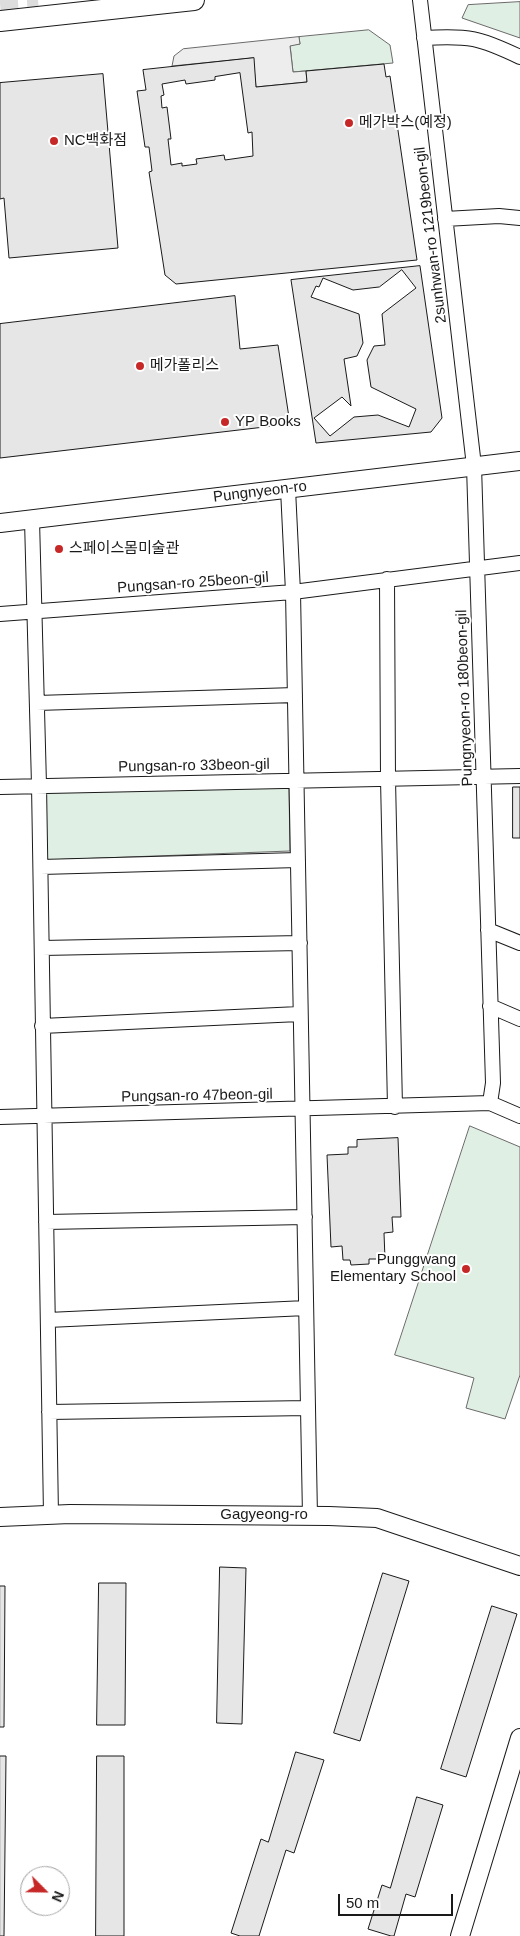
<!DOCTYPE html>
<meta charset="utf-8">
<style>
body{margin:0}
#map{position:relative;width:520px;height:1936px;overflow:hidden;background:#fff;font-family:Arial,sans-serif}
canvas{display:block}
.north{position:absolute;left:20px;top:1866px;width:50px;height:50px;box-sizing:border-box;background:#fff;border:1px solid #a3a3a3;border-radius:50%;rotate:113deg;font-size:14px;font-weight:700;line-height:20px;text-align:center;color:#1a1a1a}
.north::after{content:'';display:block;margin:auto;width:18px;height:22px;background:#c62828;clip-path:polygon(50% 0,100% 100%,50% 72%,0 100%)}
.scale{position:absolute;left:338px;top:1894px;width:115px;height:22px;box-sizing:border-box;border:2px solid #1a1a1a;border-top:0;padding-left:6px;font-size:15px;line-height:18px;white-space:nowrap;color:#1a1a1a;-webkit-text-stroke:4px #fff;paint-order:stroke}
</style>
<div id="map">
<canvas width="520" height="1936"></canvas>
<div class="north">N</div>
<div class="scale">50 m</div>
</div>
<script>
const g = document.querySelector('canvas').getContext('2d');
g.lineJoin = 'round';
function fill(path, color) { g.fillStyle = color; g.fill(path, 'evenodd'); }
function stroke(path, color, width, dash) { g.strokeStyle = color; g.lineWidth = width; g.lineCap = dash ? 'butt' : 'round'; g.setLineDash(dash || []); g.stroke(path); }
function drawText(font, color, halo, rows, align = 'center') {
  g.font = font + ' Arial,"Noto Sans KR",sans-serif'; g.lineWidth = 4; g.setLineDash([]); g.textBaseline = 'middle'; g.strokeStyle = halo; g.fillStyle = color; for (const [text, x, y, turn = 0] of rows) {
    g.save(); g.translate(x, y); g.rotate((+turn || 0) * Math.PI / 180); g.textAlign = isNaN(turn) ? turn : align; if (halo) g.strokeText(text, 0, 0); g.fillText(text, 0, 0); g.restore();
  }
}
const green = new Path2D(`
 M520,2V38L462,18L468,5Z
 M369,30L390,45L393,63L293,72L290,45L300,44L299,37Z
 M289,788L290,851L47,860L45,792Z
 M470,1126L520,1147V1375L505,1419L466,1408L474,1378L395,1355Z`);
const parking = new Path2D(`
 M299,37L300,44L290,46L293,72L306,71L307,82L256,87L253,58L172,66L174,56L183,49Z`);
const building = new Path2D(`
 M254,58L256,87L307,82L306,71L384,64L386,77L390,76L417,260L176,284L165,275L149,172L152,171L149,147H145L137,91L146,90L143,70Z
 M240,73L248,133L252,132L253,156L225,160L224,155L196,159L197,164L182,166V163L171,165L168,139H171L167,107L162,108L161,96L164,95L162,84L185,80L186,84L215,80V77Z
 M103,74L118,248L9,258L4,198L0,199V83Z
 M420,266L442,418L431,432L316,443L291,280Z
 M402,270L416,288L382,314L385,345L374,346L367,360L371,387L416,409L409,427L378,415L354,417L330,436L314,418L342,397L351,406L344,359L357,356L363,343L359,314L311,297L316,286L319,287L323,278L353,290L379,287Z
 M235,296L240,349L278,345L290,424L0,458V324Z
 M513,787H520V838H513Z
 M398,1138L401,1217H392L393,1232L384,1233L385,1259H369V1264L351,1265L350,1260H343L342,1246L331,1247L327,1155L348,1154V1147H357V1140Z
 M220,1567L246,1568L242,1724L217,1723Z
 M383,1573L409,1581L360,1741L334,1733Z
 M99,1583H126L125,1725H97Z
 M0,1586H5L4,1727H0Z
 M492,1606L517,1614L466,1777L441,1769Z
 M296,1752L324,1760L294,1853L286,1850L259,1936H240L231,1933L261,1839L268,1842Z
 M0,1756H6L4,1936H0Z
 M97,1756H124V1936H96Z
 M417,1797L443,1805L415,1897L406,1894L394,1936H391L368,1929L382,1885L390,1888Z`);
const tertiaryTunnel = new Path2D(`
 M0,3L38,0`);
const minor = new Path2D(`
 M420,0L474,466L493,1083L490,1103
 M424,38C469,35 480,38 520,57
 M445,219L499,216L520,218
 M288,489L293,592L310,1516
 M32,520L39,785L51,1515
 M387,579L388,779L395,1107
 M0,614L293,592L520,563
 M37,703L295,695
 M0,787L520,776
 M41,867L298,860
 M488,930L520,943
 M42,948L300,943
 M490,1006L520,1019
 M42,1026L299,1014
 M0,1117L490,1103L520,1116
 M46,1222L305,1217
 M48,1320L306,1308
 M49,1412L308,1408`);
const tertiary = new Path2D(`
 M0,523L520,461
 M0,1517L70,1514L329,1516L377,1518L520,1566
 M460,1936L520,1738`);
const secondary = new Path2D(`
 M0,21L194,0`);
const markers = [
 [349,123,5,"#c62828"],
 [54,141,5,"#c62828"],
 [140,366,5,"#c62828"],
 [225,422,5,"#c62828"],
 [59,549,5,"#c62828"],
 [466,1269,5,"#c62828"]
];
const poiNames = [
 ["메가박스(예정)",359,123],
 ["NC백화점",64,141],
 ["메가폴리스",150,366],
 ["YP Books",235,422],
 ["스페이스몸미술관",69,549],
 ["Punggwang",456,1260,"right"],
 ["Elementary School",456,1277,"right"]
];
const streetNames = [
 ["2sunhwan-ro 1219beon-gil",431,235,-97],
 ["Pungnyeon-ro",260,492,-7],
 ["Pungsan-ro 25beon-gil",193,583,-4],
 ["Pungnyeon-ro 180beon-gil",465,698,-92],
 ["Pungsan-ro 33beon-gil",194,766,-1],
 ["Pungsan-ro 47beon-gil",197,1096,-1],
 ["Gagyeong-ro",264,1515]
];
fill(green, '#e0efe3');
stroke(green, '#6a6a6a', 1);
fill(parking, '#ededed');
stroke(parking, '#6a6a6a', 1);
fill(building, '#e6e6e6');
stroke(building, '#1a1a1a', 1);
stroke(tertiaryTunnel, '#ddd', 18, [18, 9]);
stroke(minor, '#1a1a1a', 16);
stroke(tertiary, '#1a1a1a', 20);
stroke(secondary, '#1a1a1a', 22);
stroke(minor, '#fff', 14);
stroke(tertiary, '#fff', 18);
stroke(secondary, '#fff', 20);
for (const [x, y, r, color] of markers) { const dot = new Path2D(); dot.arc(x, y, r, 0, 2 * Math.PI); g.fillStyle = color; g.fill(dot); stroke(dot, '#fff', 2); }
drawText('15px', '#1a1a1a', '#fff', poiNames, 'left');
drawText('15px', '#1a1a1a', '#fff', streetNames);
</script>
